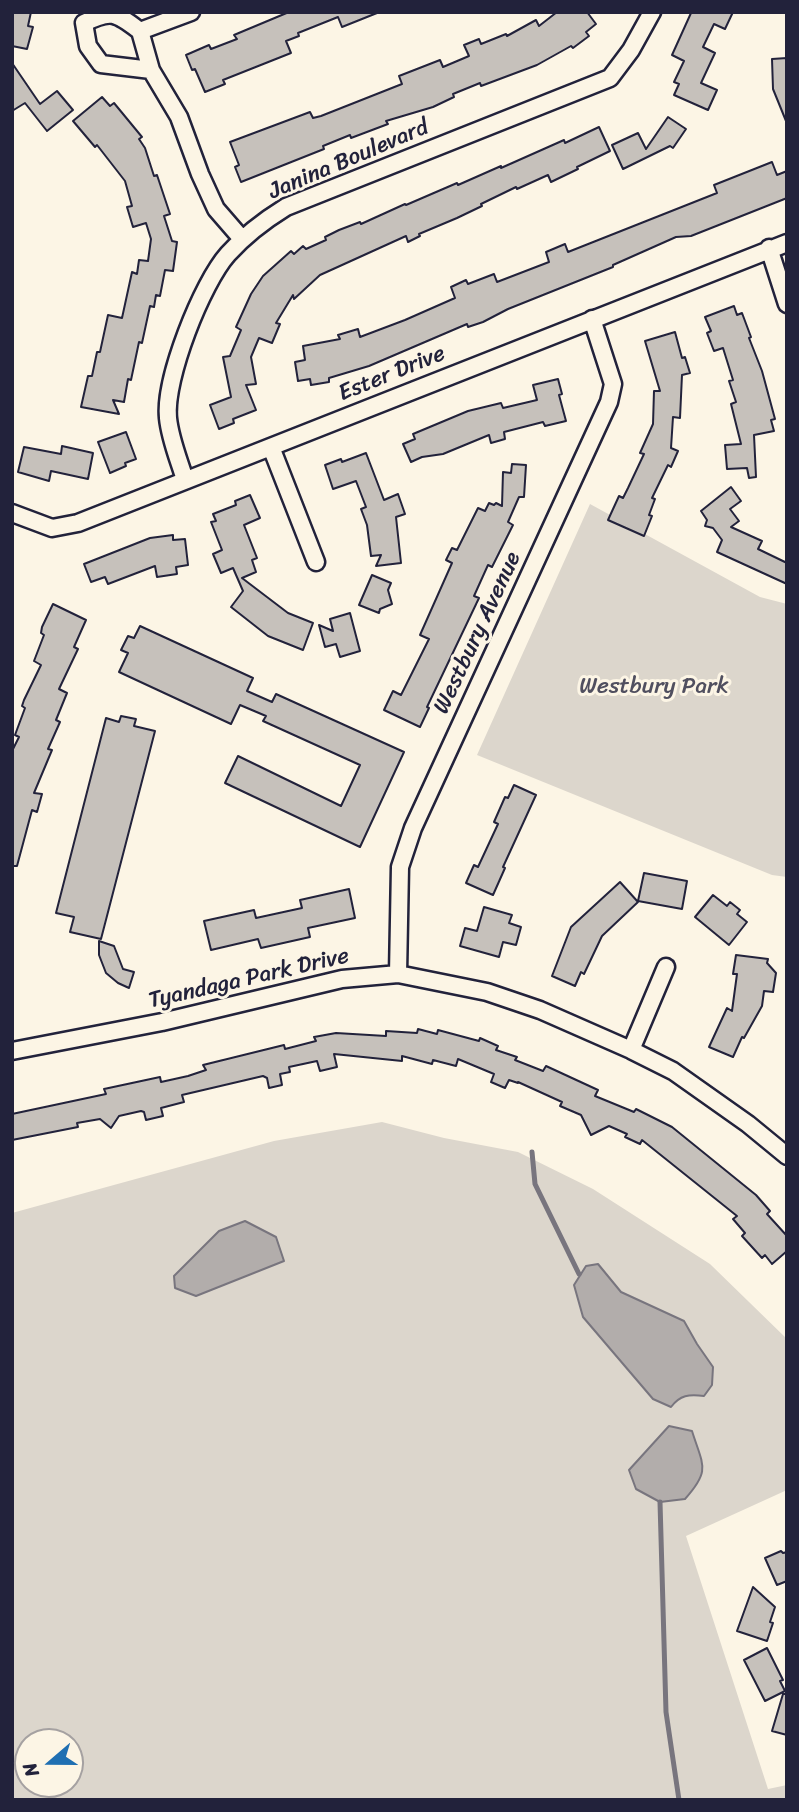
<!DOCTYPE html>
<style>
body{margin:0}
#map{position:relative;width:799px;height:1812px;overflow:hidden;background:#fcf5e5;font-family:Sriracha,sans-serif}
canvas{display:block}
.frame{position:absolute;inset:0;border:14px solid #22223b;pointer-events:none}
.north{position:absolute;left:14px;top:1728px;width:70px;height:70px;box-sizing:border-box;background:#fcf5e5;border:2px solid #a5a1a1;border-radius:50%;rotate:250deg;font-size:19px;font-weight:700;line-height:28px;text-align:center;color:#22223b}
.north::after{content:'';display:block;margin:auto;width:24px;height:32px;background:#1f6fb2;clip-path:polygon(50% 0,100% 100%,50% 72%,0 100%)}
</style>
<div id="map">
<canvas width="799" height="1812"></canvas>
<div class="frame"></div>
<div class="north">N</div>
</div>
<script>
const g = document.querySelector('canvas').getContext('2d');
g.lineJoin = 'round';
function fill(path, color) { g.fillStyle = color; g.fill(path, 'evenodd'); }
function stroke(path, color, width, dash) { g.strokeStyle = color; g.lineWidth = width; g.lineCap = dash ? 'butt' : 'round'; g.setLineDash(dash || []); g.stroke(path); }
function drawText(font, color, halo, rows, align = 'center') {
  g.font = font + ' Sriracha,sans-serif'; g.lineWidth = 6; g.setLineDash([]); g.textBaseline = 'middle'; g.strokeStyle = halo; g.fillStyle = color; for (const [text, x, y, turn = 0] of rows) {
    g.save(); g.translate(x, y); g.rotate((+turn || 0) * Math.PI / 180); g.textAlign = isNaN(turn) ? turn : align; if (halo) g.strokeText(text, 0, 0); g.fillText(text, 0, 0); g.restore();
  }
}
const green = new Path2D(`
 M590,504L760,597L787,604V877L772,875L477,755Z
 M382,1122L444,1138L518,1152L593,1189L710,1264L787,1339V1490L686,1536L768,1789L787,1785V1800H12V1213L274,1141ZM28,1742H70V1784H28Z`);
const water = new Path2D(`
 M245,1221L276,1237L284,1261L196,1296L175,1288L174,1276L219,1231Z
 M598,1264L621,1292L684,1321L697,1344L713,1367L712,1385L704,1396C689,1394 680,1395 671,1407L653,1399L583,1317L574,1285L586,1266Z
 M669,1426L692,1431C703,1466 711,1470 685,1499L660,1502L636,1489L629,1470Z`);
const stream = new Path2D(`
 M532,1152L535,1184L579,1274
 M660,1502L666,1712L679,1800`);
const building = new Path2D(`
 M12,12H31L28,26L33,27L27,49L12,46Z
 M289,12L377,13L342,27L338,17L298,33L299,36L286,41L291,53L223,80L225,84L205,92L195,69L192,70L186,55L209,45L211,49L237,39L234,35Z
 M557,12H587L596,24L586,32L589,36L573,48L571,46L537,65L481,86L480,83L453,94L454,97L433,107L386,121L388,124L351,138L350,135L323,146L324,149L241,182L235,167L239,165L230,142L310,112L313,118L321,116L402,84L399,76L440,60L443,67L469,56L464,45L479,39L481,44L506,34L507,36L536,20L539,26Z
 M689,12H733L725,29L714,24L703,47L715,53L701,83L717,90L708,110L674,95L679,84L674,82L684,61L672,55L691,13Z
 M787,58V121H786L773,89L772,59Z
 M12,63L40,104L57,91L73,110L47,131L25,103L12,111Z
 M102,97L110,106L114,103L142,137L139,139L145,148L154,176L157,175L170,214L164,216L172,241L177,242L173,271L165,270L160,296L156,295L154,307L150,306L142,343L139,342L131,380L128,379L124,402L113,400L119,414L81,407L88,376H92L97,352H100L108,315L122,318L132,272L137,274L139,260L148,261L151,239L146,223L133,227L127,207L132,206L125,181L97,145L95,147L73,121Z
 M668,117L686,129L673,148L670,146L623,169L612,145L638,133L646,149Z
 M599,127L610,151L577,167L578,169L551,182L548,175L517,189L516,187L481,204L482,206L457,218L419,234L420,236L408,242L406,236L320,275L294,299L293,295L276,323L280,324L272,343L259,338L251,357L256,384L246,385L256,410L233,419L234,423L219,429L210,405L231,397L223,357L230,356L241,330L236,327L251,294L263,276L291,251L294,254L303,246L306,249L326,240L325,237L339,230L360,222L361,224L405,204L406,205L457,183L458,185L501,166V168L564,140L565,143Z
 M772,162L777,175L787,171V198L691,236L676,237L613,265V267L508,309L483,322L468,327L467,324L369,366L329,378V382L311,385L310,379L298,381L295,362L305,360L303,346L340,339L338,335L358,329L360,337L405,320L455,298L451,287L466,280L468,284L494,274L497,282L549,262L546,252L565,244L568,252L717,193L714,185Z
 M734,306L737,315L742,313L751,337L749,338L762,371L775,419L771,420L774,431L754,435L756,477L749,478L747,468L727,469L725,445L741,444L731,404L736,402L729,381L733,380L723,348L714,351L707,333L711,331L705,317Z
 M675,332L682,358L685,357L690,373L682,375L680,418L673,417L671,448L678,451L671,467L668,465L652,498L655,499L649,515L652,516L644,536L608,520L619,496L623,498L628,488L644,454L640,453L653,424L654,391H660L645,341Z
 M558,379L562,394L559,395L566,421L545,426L543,422L504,432L505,439L491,443L489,435L443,454L422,457L411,462L403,444L415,439L413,434L468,411L501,403L503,408L537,400L533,385Z
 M126,432L136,459L125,463L126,466L110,473L98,442Z
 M62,446L93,453L88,479L51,471L49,481L18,472L24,447L61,454Z
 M366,453L384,500L398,494L405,514L396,517L401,563L376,566L381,555L371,556L367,525L361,509L366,507L356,481L333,489L325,465L341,459L342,462Z
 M512,464L526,465L524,497H519L508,522L513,525L492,567L488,565L474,596L479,598L427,707L429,708L420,727L384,710L393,691L401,695L429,639L420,635L452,563L446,560L452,548L457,550L478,508L485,511L489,503L494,505L496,503L502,506L503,472L511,473Z
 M731,487L741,501L730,509L739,521L731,527L762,541L758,549L787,563V584L717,552L722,540L713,528L705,526L707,520L701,511Z
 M250,495L260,518L244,525L257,558L252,560L256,572L242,578L288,613L313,623L303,650L268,636L231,607L243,591L233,568L221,573L213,554L222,550L211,522L216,521L213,514L236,505L235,501Z
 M173,535V540L185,539L188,565L176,567L177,574L157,577L155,566L108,584L105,577L91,582L84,564L150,538Z
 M372,575L391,583L388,590L392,604L380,609L379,613L359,605Z
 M53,604L86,620L74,647L78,649L59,689L67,693L56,720L60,722L48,749L52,750L34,793L42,794L37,812L32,810L17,866H12V751L19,737L15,735L25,708L22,706L24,700L41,665L34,661L44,635L41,633L42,627Z
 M350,613L360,651L340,657L336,644L325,647L319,625L333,631L330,619Z
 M140,626L253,678L247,691L272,702L276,694L404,752L360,847L225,783L238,756L341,806L360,765L263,721L266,716L240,705L231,724L119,672L128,653L121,650L128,636L134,638Z
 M121,716L136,719L134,726L155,731L101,939L70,932L74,917L56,913L106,718L119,722Z
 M514,785L536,795L503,867L505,868L493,895L466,883L474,865L478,867L498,824L494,822L505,797L508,798Z
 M644,873L687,881L682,909L638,901Z
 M620,882L638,902L602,936L584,974L581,972L575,986L552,976L571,927Z
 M349,889L355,918L308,928L310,937L261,948L258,939L211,950L204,921L254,910L256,918L302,908L300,900Z
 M713,895L727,906L730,902L740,910L737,914L747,922L729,945L695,917Z
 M484,907L512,915L509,923L521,927L516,945L503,942L499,957L460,946L465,928L477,931Z
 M99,941L114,946L123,969L134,972L129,988L118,983L106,973L99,955Z
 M736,955L768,959L767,963L776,973L773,992L764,991L762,1006L744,1038L742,1037L733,1057L709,1047L727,1008L732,1011L737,974H733Z
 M418,1029L437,1034L438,1030L479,1041L480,1038L498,1046L496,1050L517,1057L515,1060L543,1071L546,1066L598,1090L595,1096L634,1112L636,1109L672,1127L756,1195L770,1211L767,1214L787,1236V1251L772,1264L765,1255L762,1258L742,1236L745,1233L733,1219L737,1216L642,1140L640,1144L625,1137L627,1134L609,1126L591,1135L581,1115L560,1106L562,1102L518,1082V1083L509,1080L505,1088L491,1082L494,1074L458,1059L456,1066L433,1060L432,1064L402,1056V1061L334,1054L337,1067L320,1071L317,1061L289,1067L290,1072L280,1074L282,1085L269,1088L267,1078L263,1076L182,1095L184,1102L161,1108L163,1116L146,1120L144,1112L141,1111L119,1116L111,1128L100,1119L77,1123L78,1127L12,1140V1114L106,1094L104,1089L160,1077L161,1082L188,1076L206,1070L203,1065L284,1045L285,1049L316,1041L314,1037L336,1033L386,1036V1031L417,1033Z
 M781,1551L783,1553L787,1552V1581L777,1585L765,1558Z
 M753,1587L775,1607L770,1622L773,1623L767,1641L737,1631Z
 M767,1648L783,1680L780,1681L785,1691L765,1701L744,1660Z
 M783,1694H787V1735L772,1731Z`);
const street = new Path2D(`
 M191,12L140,31L151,70L179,117L200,174L216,209L242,239
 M140,31C116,13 112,9 84,23L88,46L101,64L151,70
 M769,248L787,304
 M271,447L316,562
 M185,480C179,460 170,439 168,418C164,379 202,283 228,254C245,235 265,220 286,207L610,78L631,50L652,12
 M12,513L52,528L78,523L787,243
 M398,974L400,867L413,828L609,402L613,384L592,319
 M631,1050L666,967
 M12,1051L162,1022L342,979L398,974L487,992L540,1010L631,1050L673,1071L748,1124L787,1156`);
const streetNames = [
 ["Janina Boulevard",349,160,-23],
 ["Ester Drive",392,374,-22],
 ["Westbury Avenue",478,633,-65],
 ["Tyandaga Park Drive",249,979,-13]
];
const parkNames = [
 ["Westbury Park",654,687]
];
fill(green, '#dcd6cc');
fill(water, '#b2adab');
stroke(water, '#78757e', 2);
stroke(stream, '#78757e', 5);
fill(building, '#c6c1bb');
stroke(building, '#22223b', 2);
stroke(street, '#22223b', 21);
stroke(street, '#fcf5e5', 16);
drawText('23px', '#22223b', '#fcf5e5', streetNames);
drawText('23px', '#504f5f', '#fcf5e5', parkNames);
</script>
